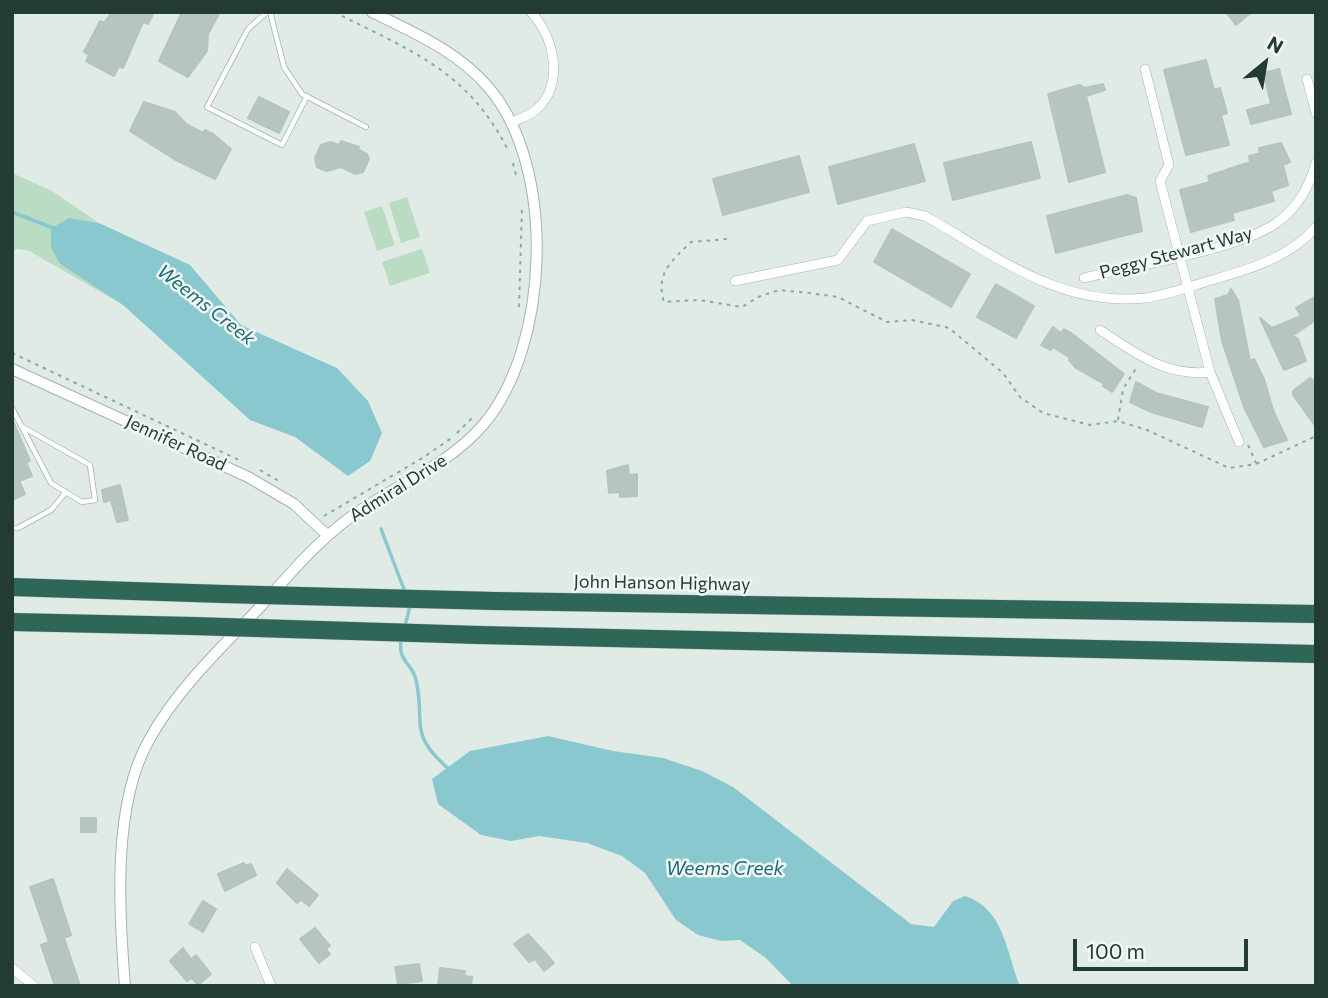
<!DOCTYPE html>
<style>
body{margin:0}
#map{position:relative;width:1328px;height:998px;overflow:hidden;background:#e1ebe6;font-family:Commissioner,sans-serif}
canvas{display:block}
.frame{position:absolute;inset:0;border:14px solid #223b33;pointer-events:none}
.north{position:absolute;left:1230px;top:28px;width:70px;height:70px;-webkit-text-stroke:5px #f1f8f4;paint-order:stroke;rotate:30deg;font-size:19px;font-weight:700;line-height:28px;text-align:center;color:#223b33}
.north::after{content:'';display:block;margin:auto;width:24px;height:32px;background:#223b33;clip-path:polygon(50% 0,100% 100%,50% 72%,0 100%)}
.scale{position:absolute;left:1073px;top:939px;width:175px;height:32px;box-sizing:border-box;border:4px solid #223b33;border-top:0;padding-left:9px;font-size:21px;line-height:24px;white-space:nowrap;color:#223b33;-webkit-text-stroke:5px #f1f8f4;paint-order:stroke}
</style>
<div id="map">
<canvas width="1328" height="998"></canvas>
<div class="frame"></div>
<div class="north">N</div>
<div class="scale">100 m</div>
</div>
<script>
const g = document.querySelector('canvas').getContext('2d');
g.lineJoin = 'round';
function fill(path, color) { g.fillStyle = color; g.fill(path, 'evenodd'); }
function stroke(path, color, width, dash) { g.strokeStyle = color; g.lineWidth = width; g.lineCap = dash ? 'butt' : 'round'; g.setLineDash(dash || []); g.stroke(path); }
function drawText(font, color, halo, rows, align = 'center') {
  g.font = font + ' Commissioner,sans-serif'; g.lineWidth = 5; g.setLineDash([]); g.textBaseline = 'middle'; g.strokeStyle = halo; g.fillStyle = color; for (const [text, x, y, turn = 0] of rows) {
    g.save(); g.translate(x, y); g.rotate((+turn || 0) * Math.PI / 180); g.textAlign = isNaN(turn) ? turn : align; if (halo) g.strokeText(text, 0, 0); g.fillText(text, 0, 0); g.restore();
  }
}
const green = new Path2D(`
 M12,173L52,191L99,223L69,218L51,228L60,264L123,305L29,251L18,249L12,251Z
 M407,197L420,237L401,243L389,203Z
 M382,206L395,245L377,251L364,212Z
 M422,249L430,273L390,286L382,262Z`);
const water = new Path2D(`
 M69,218L99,223L190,265L241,325L337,368L368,401L382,433L370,461L348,476L295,437L250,420L123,305L60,264L51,247V228Z
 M548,736L613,751L663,758L702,771L733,787L911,924L934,927L953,901L965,896C1005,909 1006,953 1020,986H793L766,958L740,940L721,941L698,935L676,920L645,873L622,856L587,843L539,836L511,841L481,835L438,804L432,779L470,751Z`);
const stream = new Path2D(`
 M12,212L56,229
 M381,529L405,592
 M405,626L410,606
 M401,640C398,663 412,662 416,680C426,725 407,733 450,770`);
const building = new Path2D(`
 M112,12H154L148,24L143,22L123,68L119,66L114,76L86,61L89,55L84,52L100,21L104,23Z
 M182,12H220L208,34L207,51L188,77L159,61Z
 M1226,12H1252L1236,25Z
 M1206,60L1214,90L1220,88L1227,113L1221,115L1229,145L1186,155L1164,70Z
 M1279,69L1291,114L1251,124L1247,110L1271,104L1264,73Z
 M1103,84L1105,90L1086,96L1105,172L1069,182L1048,94L1079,85L1085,88Z
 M259,97L289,112L279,133L248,118Z
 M144,102L175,112L186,124L203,133L205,130L213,134L231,149L215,179L174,159L130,131Z
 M341,141L359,147L358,149L367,154L369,159L363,172L356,174L341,167L327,171L317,167L315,158L321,145L330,142L339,145Z
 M1031,142L1040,178L953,200L944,163Z
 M1281,143L1290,162L1283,165L1288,185L1271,191L1274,201L1232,213L1234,220L1191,232L1180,190L1210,182L1208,176L1250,162L1249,156L1260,153L1259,148Z
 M914,144L925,181L838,204L829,167Z
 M799,156L809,192L723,215L713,179Z
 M1127,195L1136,198L1142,231L1056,253L1047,216Z
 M892,229L970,274L951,307L874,262Z
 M996,284L1034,306L1016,338L977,317Z
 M1231,289L1238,300L1250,361L1254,359L1264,379L1273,410L1287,440L1264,447L1244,407L1222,341L1215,299L1228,295Z
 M1316,296V320L1292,336L1298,339L1306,361L1284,370L1260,318L1272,328L1301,316L1296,308Z
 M1053,327L1061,333L1064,329L1071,333L1124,374L1112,392L1103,386L1104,384L1076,368L1069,360L1070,358L1053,347L1050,350L1041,345Z
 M1310,378L1316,382V427L1293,395V391Z
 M1136,382L1156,393L1208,407L1202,427L1151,412L1130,402Z
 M12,419L30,461L26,462L32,476L19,481L25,494L12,500Z
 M628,465L629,475L637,474V496L620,497V492L609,493L607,471Z
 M120,485L128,520L117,522L111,500L104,502L102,490Z
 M81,818H96V832H81Z
 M244,863L245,866L251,864L256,875L225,891L218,874Z
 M287,869L318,895L309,906L301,900L297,903L277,883Z
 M53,879L71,935L64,938L80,986H55L41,945L49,942L30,887Z
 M203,901L216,909L203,932L189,924Z
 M315,928L330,946L326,949L330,954L319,963L300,939Z
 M528,934L554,963L544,971L535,959L529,962L514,944Z
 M183,948L191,959L196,955L211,974L198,985L192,978L187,981L170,961Z
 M419,964L422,981L398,984L395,967Z
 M440,968L465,971L464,976L472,977L471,986H438Z`);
const path = new Path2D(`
 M334,12C411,51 468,70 509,152
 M513,163L516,175
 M727,239L691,242C672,261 655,273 664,302L699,300L742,307L758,297L779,290L809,293L838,297L887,322L912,320L949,328L1003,373L1020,397L1043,413L1090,425L1118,421L1147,430L1229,468L1256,464L1316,436
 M519,307L522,208
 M12,353L239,460
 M1118,420L1123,389L1137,367
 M457,433L475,415
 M1248,445L1256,463
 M260,470L282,483
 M324,516L424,457L453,437`);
const service = new Path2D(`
 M267,12L248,29L207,107L282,145L307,96
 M270,12L284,67L302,94L366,127
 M12,408L51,483L82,502L95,500L90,465L21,426
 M12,528H18L51,510L66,492`);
const minor = new Path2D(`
 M1145,69L1169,165L1160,181L1210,372L1239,442
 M1307,79L1316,113
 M512,122C520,119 531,115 537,109C565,83 554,37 531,12
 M1084,278C1133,266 1236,250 1275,224C1297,209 1309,188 1316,163
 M735,281L838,260L867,221L906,212L925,216C996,256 1059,307 1145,298C1168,295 1191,286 1212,280C1250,269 1289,258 1316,227
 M1100,330C1135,353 1166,377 1210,372
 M255,947L271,986
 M12,968L34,986`);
const tertiary = new Path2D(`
 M12,369L248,477L294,504L327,535
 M125,986C119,913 112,805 149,740C177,689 222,647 262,605C289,575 316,543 348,519C392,486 446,468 483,425C550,347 557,168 489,88C458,51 414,33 372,12`);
const motorway = new Path2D(`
 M12,587L223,594
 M495,601L1316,614
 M12,622L193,626
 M479,635L1316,654`);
const motorwayBridge = new Path2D(`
 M223,594L495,601
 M193,626L479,635`);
const streetNames = [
 ["Peggy Stewart Way",1176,253,-15],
 ["Jennifer Road",176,443,25],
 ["Admiral Drive",398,488,-32],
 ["John Hanson Highway",662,583,1]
];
const waterNames = [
 ["Weems Creek",206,305,38],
 ["Weems Creek",725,869]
];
fill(green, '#badcc2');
fill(water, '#8ac8cf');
stroke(stream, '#8ac8cf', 3.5);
fill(building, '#b6c6bf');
stroke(building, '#b4c5bd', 2);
stroke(service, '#a4b3ad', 6);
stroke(minor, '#a4b3ad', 10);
stroke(tertiary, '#a4b3ad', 12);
stroke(motorway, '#c1c8c6', 19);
stroke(path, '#82ae9e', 2, [3.5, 5]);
stroke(service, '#fff', 4.5);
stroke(minor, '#fff', 9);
stroke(tertiary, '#fff', 10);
stroke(motorway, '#2e6758', 18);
stroke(motorwayBridge, '#c1c8c6', 19, []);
stroke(motorwayBridge, '#2e6758', 18);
drawText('18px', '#223b33', '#f1f8f4', streetNames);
drawText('italic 19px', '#1d6b76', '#f1f8f4', waterNames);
</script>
